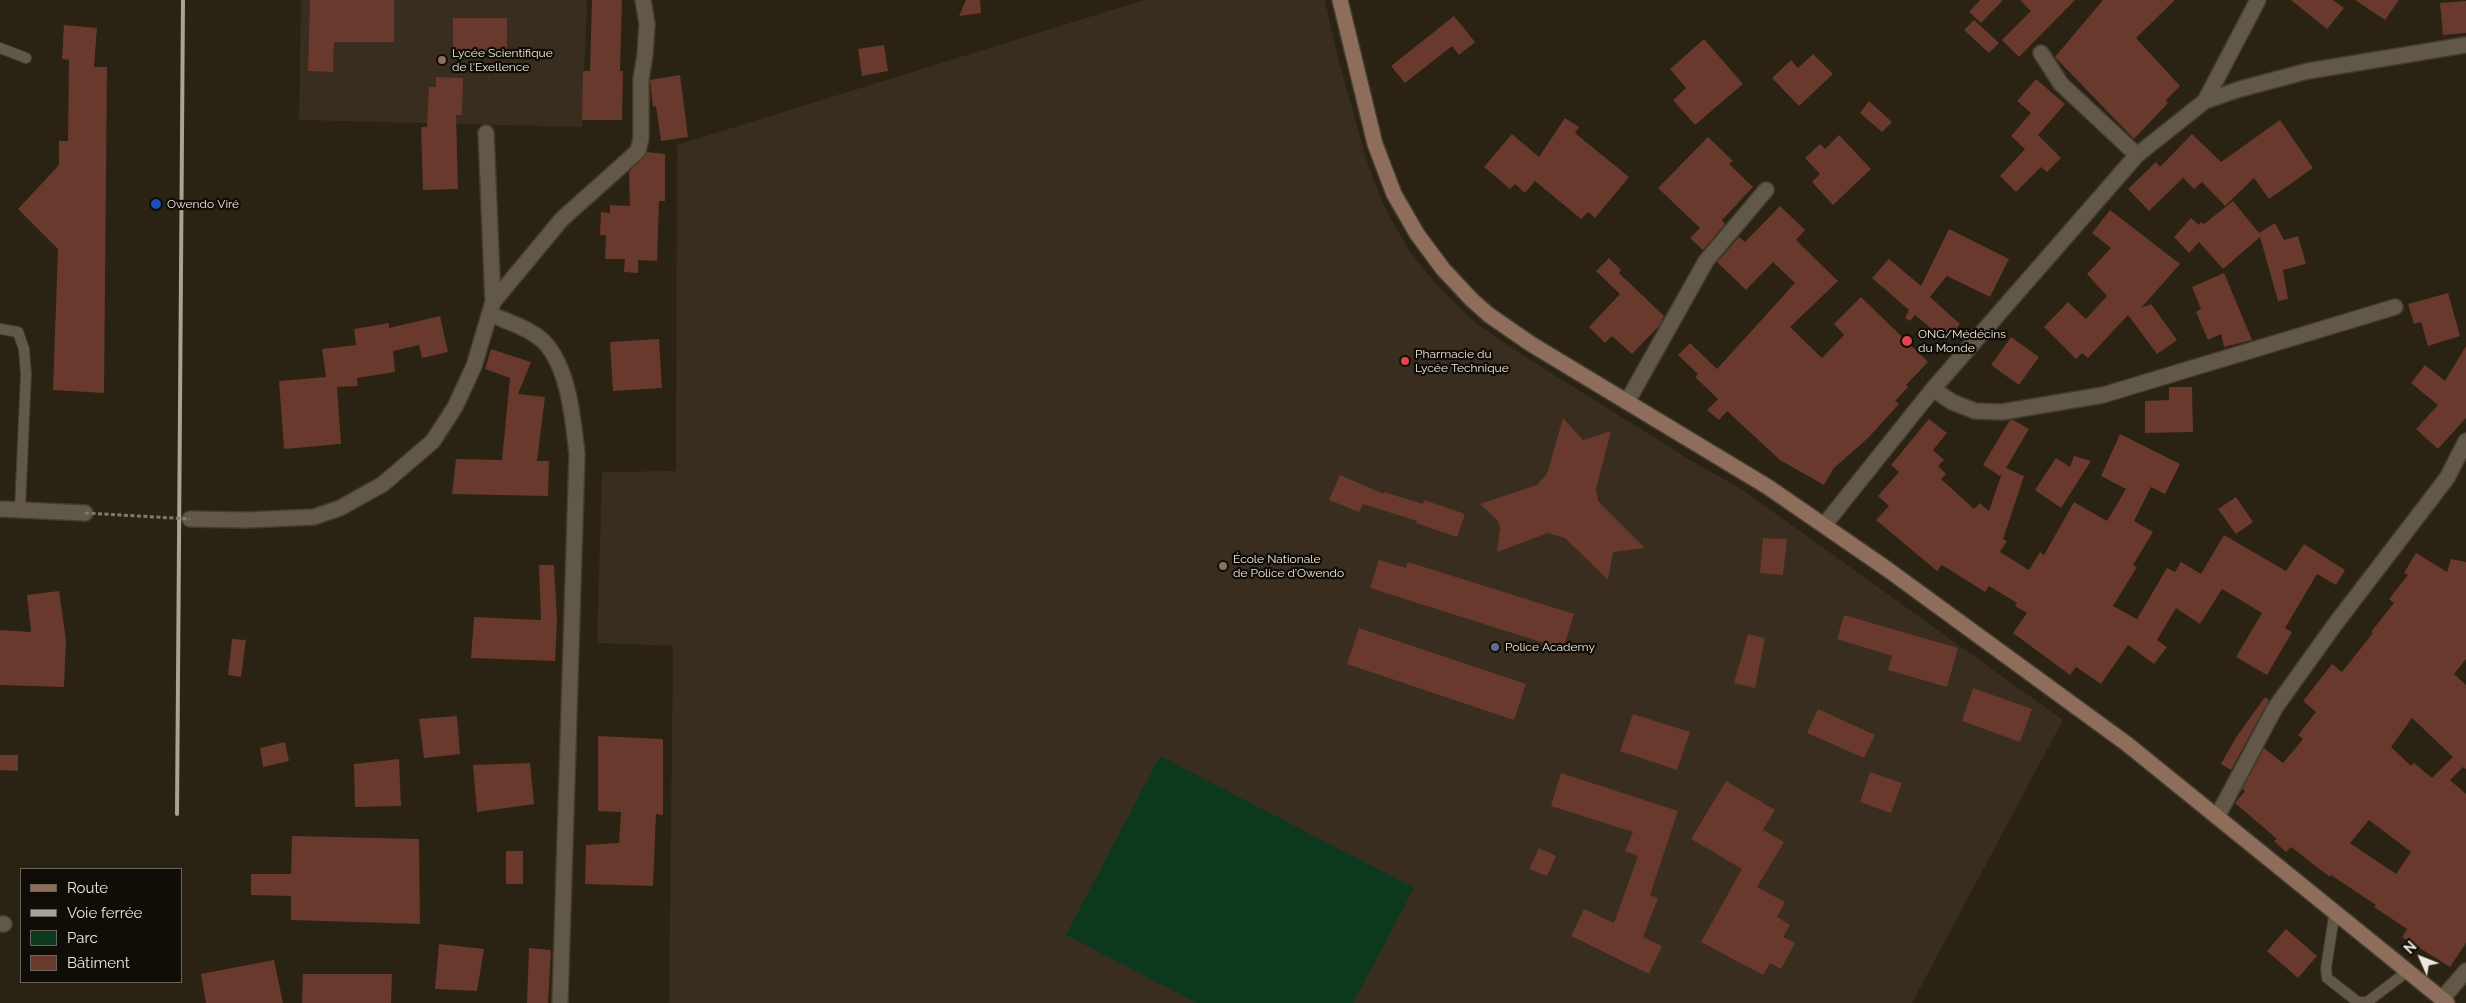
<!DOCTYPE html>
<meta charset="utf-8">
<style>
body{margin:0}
#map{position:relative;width:2466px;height:1003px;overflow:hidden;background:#2a2213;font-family:Raleway,sans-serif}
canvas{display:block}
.legend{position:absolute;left:20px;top:868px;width:162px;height:115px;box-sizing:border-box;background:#100c06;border:1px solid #68645c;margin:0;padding:6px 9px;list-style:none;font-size:15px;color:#ede7dd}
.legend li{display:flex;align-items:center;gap:10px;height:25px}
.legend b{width:25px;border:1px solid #68645c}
.north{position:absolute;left:2396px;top:933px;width:50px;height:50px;-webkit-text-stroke:4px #100c06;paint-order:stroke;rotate:314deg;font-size:14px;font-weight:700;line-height:20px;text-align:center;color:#ede7dd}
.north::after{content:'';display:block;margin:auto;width:18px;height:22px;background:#ede7dd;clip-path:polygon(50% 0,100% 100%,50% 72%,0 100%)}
</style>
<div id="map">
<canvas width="2466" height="1003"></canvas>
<ul class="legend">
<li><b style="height:6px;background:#8e6e5b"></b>Route</li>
<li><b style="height:6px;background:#a9a397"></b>Voie ferrée</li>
<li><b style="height:14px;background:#0c391d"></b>Parc</li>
<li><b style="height:14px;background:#68392c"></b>Bâtiment</li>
</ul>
<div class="north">N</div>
</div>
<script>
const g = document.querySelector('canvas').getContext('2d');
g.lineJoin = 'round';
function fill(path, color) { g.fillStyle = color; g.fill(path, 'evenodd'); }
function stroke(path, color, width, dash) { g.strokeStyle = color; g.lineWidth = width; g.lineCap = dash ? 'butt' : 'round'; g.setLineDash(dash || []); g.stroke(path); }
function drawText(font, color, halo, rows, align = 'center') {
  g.font = font + ' Raleway,sans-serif'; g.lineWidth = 4.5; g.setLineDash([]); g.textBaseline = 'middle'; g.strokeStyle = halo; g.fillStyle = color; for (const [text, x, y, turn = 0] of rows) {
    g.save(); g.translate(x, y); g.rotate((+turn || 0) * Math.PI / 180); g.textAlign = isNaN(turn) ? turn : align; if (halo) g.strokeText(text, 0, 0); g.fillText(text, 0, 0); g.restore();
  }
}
const education = new Path2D(`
 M301,0H587L582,127L299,120Z
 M1144,0H1325L1338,58L1368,165L1384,206L1409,250L1435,283L1477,324L1521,354L1700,466L1740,488L2063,720L1912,1003H669L673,646L597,643L602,472L676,471L677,145Z`);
const green = new Path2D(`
 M1160,756L1414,888L1353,1003H1197L1066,935Z`);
const building = new Path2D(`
 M310,0H394V42H334L333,72L308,71Z
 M592,0H622L620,71H623L622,120H582L583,71H590Z
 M966,0H980L981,13L959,16Z
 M1980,0H2003L1981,23L1969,12Z
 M2020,0H2075L2019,57L2002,40L2031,11Z
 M2103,0H2175L2136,38L2180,86L2166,100L2168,103L2134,139L2055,57Z
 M2291,0H2333L2344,8L2327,29Z
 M2355,0H2399L2385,20Z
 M2466,1V33L2443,35L2440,3Z
 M1454,16L1475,42L1459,55L1452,46L1405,83L1391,66Z
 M453,18H507V55H453Z
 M1974,20L1999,43L1989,53L1964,30Z
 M64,25L97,28L94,67H107L104,393L53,390L58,249L18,209L59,165V141H68L69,60L62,59Z
 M1704,39L1743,84L1695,125L1673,100L1686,88L1670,69Z
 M884,45L888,71L862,76L858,49Z
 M1813,54L1833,74L1799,106L1772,78L1791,60L1798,68Z
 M680,75L688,137L661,141L656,106L653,107L650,80Z
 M436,77L463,78L462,115H456L458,189L423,190L421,127H427L429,87H436Z
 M2036,79L2065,104L2038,135L2061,158L2047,172L2041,167L2016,192L2000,176L2025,149L2011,136L2031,113L2017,101Z
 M1869,101L1892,122L1882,132L1860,113Z
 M1565,118L1579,127L1575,133L1629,177L1595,218L1588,212L1581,219L1535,181L1525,193L1515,184L1510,189L1484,167L1512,134L1539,157Z
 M2280,120L2313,168L2269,199L2254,178L2225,206L2202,182L2194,189L2183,178L2149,211L2128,189L2156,162L2160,167L2192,134L2221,162Z
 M1839,135L1871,169L1833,205L1812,182L1820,174L1805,158L1820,144L1825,149Z
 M1708,137L1733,161L1729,164L1753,187L1722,220L1725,224L1703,250L1690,238L1700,228L1658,188Z
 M647,152L665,154V201H659L657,261L638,260V273L624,272L625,259H605L606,235H600L601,212L610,213V205L630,206L629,172Z
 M2233,201L2259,233L2275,223L2284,240L2298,236L2306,264L2283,270L2288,299L2278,301L2260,237L2223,269L2199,242L2189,253L2174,237L2191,218L2199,225L2201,222L2204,224Z
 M1780,206L1805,230L1796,240L1838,281L1790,327L1822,358L1844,335L1834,324L1861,297L1928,362L1906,385L1908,387L1895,401L1899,404L1868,438L1834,468L1824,485L1780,460L1727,411L1719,420L1707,410L1718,399L1695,377L1698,374L1678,355L1690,343L1717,369L1795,283L1773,262L1746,290L1717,262L1739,237L1745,242Z
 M2110,210L2180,264L2141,308L2151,304L2177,340L2157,354L2128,315L2088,358L2082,353L2076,359L2044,327L2068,302L2086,319L2107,296L2087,274L2111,248L2092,233Z
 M1949,229L2009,259L1990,297L1947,276L1930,297L1960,324L1946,341L1915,315L1910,321L1905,318L1909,310L1872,278L1889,259L1921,286Z
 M1609,258L1621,270L1619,273L1664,316L1660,325L1632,354L1612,336L1605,343L1589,327L1620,294L1596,271Z
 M2224,273L2252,340L2224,347L2221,334L2208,340L2196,312L2201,309L2192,287Z
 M2448,293L2460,336L2428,346L2421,322L2414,324L2408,304Z
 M440,316L448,352L422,358L419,345L393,351L395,372L357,378L358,386L337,387L341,444L284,449L279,381L326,377L322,349L356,345L354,329L389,323V328Z
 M2011,337L2039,357L2019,385L1991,365Z
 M659,339L662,388L613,391L610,342Z
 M2466,346V418L2438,449L2416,429L2438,405L2411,383L2425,365L2445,381Z
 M491,349L531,362L518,394L545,397L537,461H549L548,496L452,494L456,459L502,460L510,378L485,369Z
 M2169,387H2192L2193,432L2145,433V401L2169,400Z
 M1563,418L1583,440L1611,431L1596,489L1598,501L1645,548L1613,552L1608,580L1565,538L1548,533L1497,552L1500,528L1498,521L1480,504L1537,485L1547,474Z
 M1929,419L1947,433L1933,450L1944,460L1938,466L1946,474L1941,479L1974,509L1980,503L1989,511L2002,473L2000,476L1983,465L2010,420H2013L2029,429L2006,468L2024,476L2003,539L2007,541L2000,552L2029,570L2040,552L2044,555L2074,502L2107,521L2126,489L2101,476L2120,434L2180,464L2165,494L2151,487L2134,521L2153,532L2133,565L2137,567L2113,606L2137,619L2167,568L2175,572L2181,562L2201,574L2224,535L2286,571L2304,544L2345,570L2336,585L2317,574L2285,628L2292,632L2267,675L2236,657L2262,613L2222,589L2200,624L2176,608L2157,640L2167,647L2154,664L2128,645L2101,684L2076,667L2070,675L2013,633L2027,613L2015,606L2017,603L1989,586L1985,592L1942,565L1937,571L1876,520L1889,506L1878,496L1899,472L1891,465Z
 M2074,456L2091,461L2061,508L2035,490L2056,458L2070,467Z
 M1340,475L1384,494V492L1423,504L1424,500L1465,514L1457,537L1416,523L1417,521L1363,504L1359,512L1329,500Z
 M2236,497L2253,522L2236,534L2218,509Z
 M1763,538L1787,539L1783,575L1760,573Z
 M2416,553L2447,572L2451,559L2466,562V659L2454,674L2466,685V769L2463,767L2450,780L2466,794V943L2450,967L2402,937L2407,929L2374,907L2376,905L2331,875L2330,877L2291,847L2286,852L2274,841L2277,839L2235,803L2245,791L2242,789L2264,748L2283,763L2303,739L2298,735L2316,712L2303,701L2332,664L2342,672L2373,633L2371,632L2394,603L2389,599L2408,575L2404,573ZM2412,718L2453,757L2432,778L2414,763L2411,766L2391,747ZM2369,820L2411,852L2396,874L2350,843Z
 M1379,560L1406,568L1408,562L1574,614L1563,649L1370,588Z
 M539,565H554L557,620L555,661L471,658L474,617L541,620Z
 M59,591L66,640L64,687L0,685V630L31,632L27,595Z
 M1844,615L1958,648L1947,687L1888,670L1892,656L1837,639Z
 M1359,628L1526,684L1514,720L1347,664Z
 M1748,634L1765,638L1755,688L1734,683Z
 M232,639L246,640L241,677L228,675Z
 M1973,688L2032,709L2020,742L1962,721Z
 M2265,697L2269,700L2231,770L2221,764L2235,739Z
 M1818,709L1875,735L1864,758L1807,733Z
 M1633,714L1690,732L1677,770L1620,751Z
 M457,716L460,754L424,758L419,719Z
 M598,736L663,739V815L656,814L653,886L585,884L586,845L619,843L621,812L598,811Z
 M285,742L289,761L263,767L260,748Z
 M0,755H18V771L0,770Z
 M399,759L401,806L355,807L354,764Z
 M530,763L534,804L477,812L473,765Z
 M1870,772L1902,783L1891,813L1860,802Z
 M1561,773L1678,811L1650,895L1658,898L1643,937L1662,946L1649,974L1571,936L1584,909L1614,923L1638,856L1625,851L1633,832L1551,806Z
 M1726,781L1775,810L1763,830L1784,842L1757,887L1785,902L1777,917L1790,925L1783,937L1795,943L1781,969L1770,963L1763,975L1701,942L1742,869L1691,839Z
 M292,836L419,839L420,924L291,920V896L251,895V874H291Z
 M1539,848L1556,856L1547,876L1529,869Z
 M506,851H523V884H506Z
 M2286,929L2317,956L2298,978L2267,951Z
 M439,944L484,949L477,991L435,989Z
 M529,948L551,950L548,1003H527Z
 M274,960L283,1003H206L201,974Z
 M303,974H392L391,1003H302Z`);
const lane = new Path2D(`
 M0,48L26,58
 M0,329L18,332L24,349L26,374L20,509
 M2335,910L2326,968L2327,978L2358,1002H2367L2408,971`);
const street = new Path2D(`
 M2041,53L2061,84L2137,155
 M2205,101L2258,0
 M493,302L562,219L638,151L641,138V79L645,55L647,24L643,0
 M490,314C508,322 532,329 545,343C569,369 573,420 577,454L560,1003
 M1933,389L1952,402L1975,411L2002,412L2103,395L2395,307
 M1627,402L1706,261L1766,190
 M0,509L85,513
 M190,519L246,520L314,517L340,508L383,484L433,441L455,407L474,366L493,302L486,133
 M1825,524L1933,389L2137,155L2205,101L2240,89L2308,71L2466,45
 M2217,817L2275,708L2336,623L2447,478L2466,441
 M0,924H4
 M2442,999L2466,971`);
const secondary = new Path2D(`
 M1340,0L1375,144L1394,194L1417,234L1443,269L1472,300L1489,315L1531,344L1768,487L1887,569L2127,744L2447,1003`);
const rail = new Path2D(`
 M177,814L183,0`);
const pathBridge = new Path2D(`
 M85,513L190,519`);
const markers = [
 [442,60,5,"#8d6e63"],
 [156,204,6,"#1a4fb4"],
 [1907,341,6,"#e0444e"],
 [1405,361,5,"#e0444e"],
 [1223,566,5,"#8d6e63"],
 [1495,647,5,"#5c6f8a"]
];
const poiNames = [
 ["Lycée Scientifique",452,53],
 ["de l'Exellence",452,67],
 ["Owendo Viré",167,204],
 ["ONG/Médécins",1918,334],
 ["du Monde",1918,348],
 ["Pharmacie du",1415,354],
 ["Lycée Technique",1415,368],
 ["École Nationale",1233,559],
 ["de Police d’Owendo",1233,573],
 ["Police Academy",1505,647]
];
fill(education, '#382d1e');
fill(green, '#0c391d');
fill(building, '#68392c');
stroke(lane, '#433c31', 12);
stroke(street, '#433c31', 18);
stroke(secondary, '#433c31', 18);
stroke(lane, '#615847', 10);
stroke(street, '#615847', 15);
stroke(secondary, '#8e6e5b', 15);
stroke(rail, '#a9a397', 4);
stroke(pathBridge, '#81796d', 3, [4, 2.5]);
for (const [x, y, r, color] of markers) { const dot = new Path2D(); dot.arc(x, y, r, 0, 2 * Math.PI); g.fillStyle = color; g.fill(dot); stroke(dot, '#100c06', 2); }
drawText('12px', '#ede7dd', '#100c06', poiNames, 'left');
</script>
